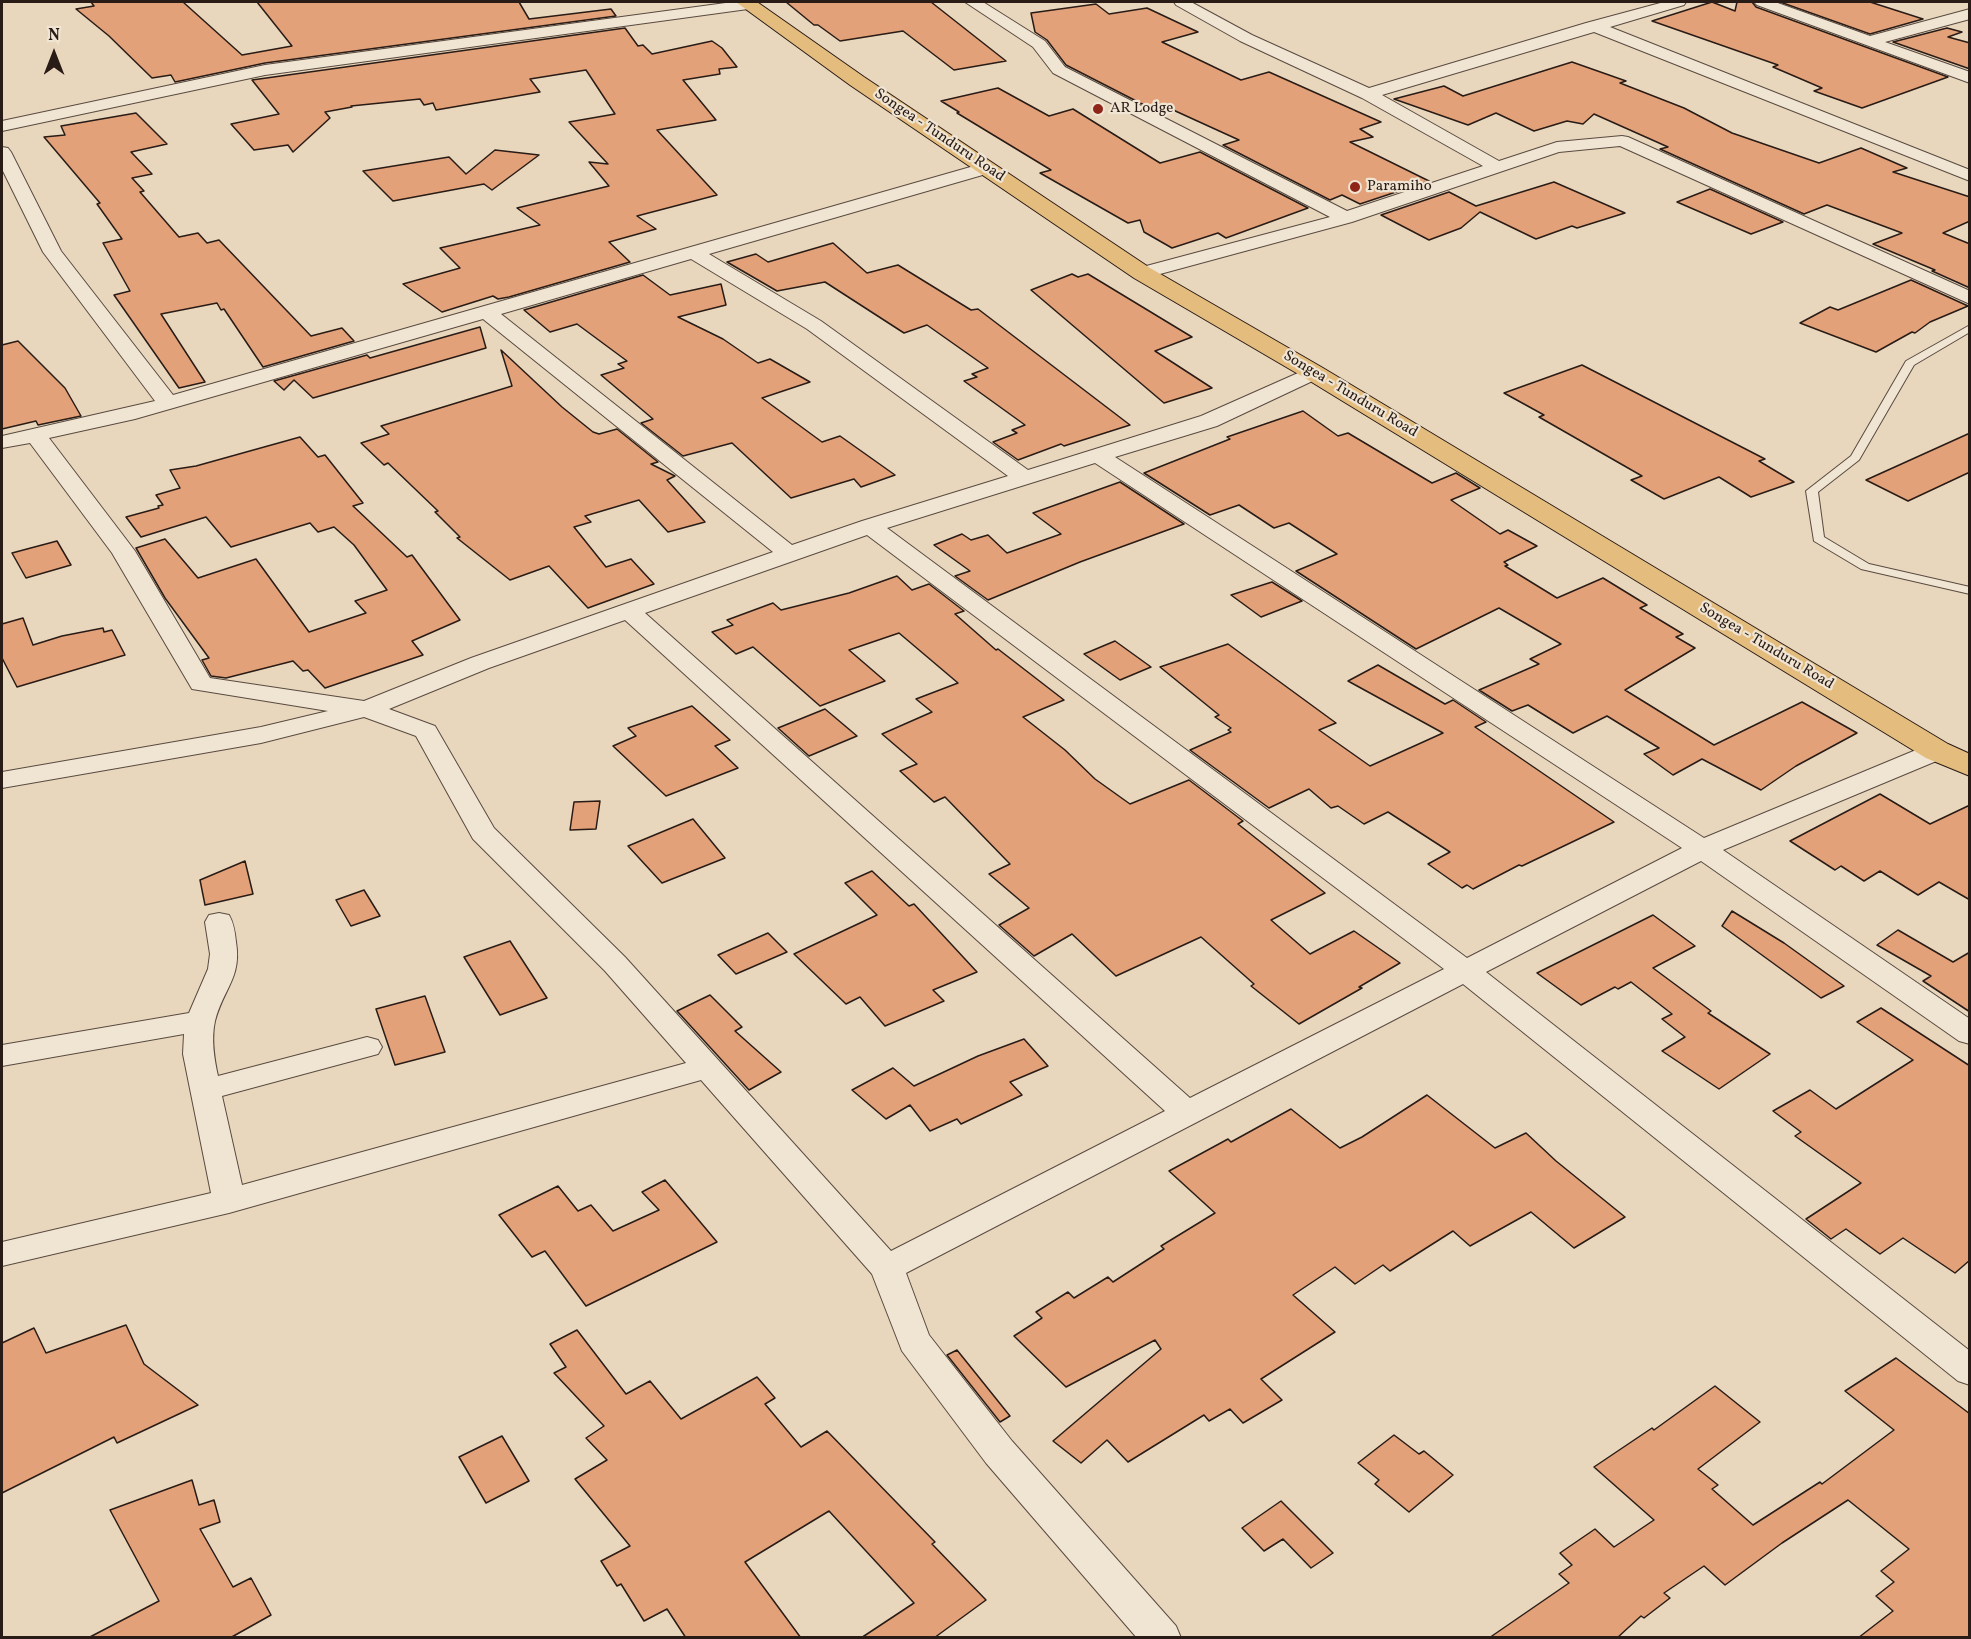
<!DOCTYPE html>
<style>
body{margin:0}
#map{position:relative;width:1971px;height:1639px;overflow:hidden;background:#e8d7bc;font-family:Vollkorn,serif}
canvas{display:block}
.frame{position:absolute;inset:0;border:3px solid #291b16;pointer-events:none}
.north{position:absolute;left:24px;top:24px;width:60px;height:60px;-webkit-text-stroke:4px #f0e5d3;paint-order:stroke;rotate:0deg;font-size:16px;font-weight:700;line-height:24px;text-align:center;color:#291b16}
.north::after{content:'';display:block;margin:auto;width:21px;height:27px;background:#291b16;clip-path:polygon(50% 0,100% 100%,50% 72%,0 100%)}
</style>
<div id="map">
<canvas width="1971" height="1639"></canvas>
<div class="frame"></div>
<div class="north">N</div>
</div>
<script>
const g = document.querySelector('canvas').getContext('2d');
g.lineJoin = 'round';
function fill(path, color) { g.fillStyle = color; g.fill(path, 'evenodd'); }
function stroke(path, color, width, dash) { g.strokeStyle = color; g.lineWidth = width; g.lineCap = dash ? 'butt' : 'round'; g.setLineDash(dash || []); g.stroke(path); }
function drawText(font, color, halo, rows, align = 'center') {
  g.font = font + ' Vollkorn,serif'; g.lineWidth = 4.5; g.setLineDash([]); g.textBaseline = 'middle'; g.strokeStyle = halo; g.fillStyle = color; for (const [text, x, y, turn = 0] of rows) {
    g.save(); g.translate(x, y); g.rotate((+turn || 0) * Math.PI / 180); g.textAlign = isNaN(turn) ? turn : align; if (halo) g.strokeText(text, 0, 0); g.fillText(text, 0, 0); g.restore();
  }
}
const building = new Path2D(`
 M91,2H183L242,55L292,46L257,2H519L529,19L611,9L616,16L265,63L175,82L171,75L152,78L109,36L76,9L94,6Z
 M786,2H931L1006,61L954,70L903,31L840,41L818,25H814Z
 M1712,2L1735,11L1737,2H1752L1756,7L1948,77L1862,108L1814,91L1822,88L1773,67L1778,65L1652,21Z
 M1780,2H1870L1923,19L1870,34Z
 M1096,4L1109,14L1147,8L1198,32L1162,42L1241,80L1269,72L1381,122L1360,129L1373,137L1350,142L1429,181L1360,204L1342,195L1330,200L1223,145L1239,140L1160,104L1148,107L1066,65L1047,40L1035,32L1031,13Z
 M625,28L638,46L643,45L652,54L712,41L722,48L737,67L719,69L720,74L683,80L716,120L657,130L717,195L637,216L656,229L609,242L630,262L509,297L498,299L493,296L442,312L403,284L460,268L440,248L540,225L517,208L609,186L589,162L608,164L569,122L615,114L586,70L530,79L540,92L436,110L433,103L424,105L420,99L351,106L352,107L325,112L330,118L293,152L288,145L254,150L231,124L279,114L252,80Z
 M1947,28L1962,32L1948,37L1970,43V69L1893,42Z
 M1572,62L1626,81L1620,83L1684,108L1732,133L1819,163L1861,148L1907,168L1893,172L1970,197V221L1943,233L1970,244V288L1932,271L1935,270L1873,244L1902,233L1827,205L1804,214L1660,149L1668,147L1594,114L1583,124L1567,121L1534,131L1496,113L1468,125L1394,99L1444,86L1463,96Z
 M998,88L1049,116L1073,109L1160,163L1200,152L1308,208L1226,238L1218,233L1172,248L1144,232L1140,220L1128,223L1040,173L1051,170L957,113L959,112L941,101Z
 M136,113L167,144L131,152L152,174L132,178L144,191L140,192L179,237L198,233L207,243L219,240L311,336L342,328L354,341L263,367L224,309L221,310L217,303L161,314L205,382L179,388L114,295L130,291L103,243L122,239L97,204L100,203L44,137L65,135L61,126Z
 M495,150L539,155L492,190L484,184L393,201L363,171L449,157L466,174Z
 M1554,182L1625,213L1577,228L1572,226L1536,239L1480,212L1461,228L1429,240L1381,215L1449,192L1476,206Z
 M1710,189L1783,222L1751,234L1677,202Z
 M833,243L867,273L898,265L971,310L978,309L1130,425L1064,446L1061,444L1018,460L993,442L1017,433L1012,430L1025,425L964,381L977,377L972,374L988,368L927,325L904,333L825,282L777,291L727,262L756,254L768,262Z
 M1072,274L1078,277L1088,274L1192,337L1155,351L1212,388L1164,403L1031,290Z
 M643,275L670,295L721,284L726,305L678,317L723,339L758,363L770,359L810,382L762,398L822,442L840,436L895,475L861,487L854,479L791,498L732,443L683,456L641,423L653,419L601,375L624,368L618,364L627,361L577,324L550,332L524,310Z
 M1911,280L1968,306L1930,322L1915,333L1912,332L1876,352L1800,323L1830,307L1838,310Z
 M480,327L486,348L313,398L294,380L284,390L274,381L367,355L370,358Z
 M18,341L65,388L81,416L38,425L36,421L2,429V345Z
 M501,350L562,407L593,432L599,434L617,429L658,462L651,464L675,476L667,480L705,522L668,532L639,500L585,516L591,522L574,527L606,567L631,559L654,584L588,608L549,566L510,580L457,538L460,537L435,512L438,511L388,463L384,465L361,443L389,434L381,426L512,386Z
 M1582,365L1765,459L1759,461L1794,482L1751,497L1719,477L1664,499L1631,480L1642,476L1539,417L1544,415L1504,393Z
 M1303,411L1338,436L1348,433L1432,483L1456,473L1480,488L1451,500L1500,534L1508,530L1537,546L1504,562L1508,565L1505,566L1557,598L1603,578L1647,605L1640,608L1683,634L1676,637L1695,648L1625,690L1714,745L1802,702L1857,733L1796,766L1761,790L1702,759L1673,775L1644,754L1659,748L1607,716L1573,733L1528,705L1512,711L1479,690L1539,664L1530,659L1561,644L1499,608L1416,649L1296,571L1337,554L1289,523L1274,528L1239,505L1210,515L1144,473L1230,439L1227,437Z
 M1970,433V472L1908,501L1866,480Z
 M300,437L318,457L325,455L363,503L353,506L407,557L412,555L460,620L412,641L423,655L325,688L308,670L303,671L293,661L226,678L211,676L202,660L209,658L165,598L136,548L165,539L198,578L256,559L309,632L366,613L355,601L387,590L354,545L334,527L318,532L310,523L231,547L206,517L141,537L126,517L159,508L158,506L163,505L156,495L180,488L170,470L196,466Z
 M1120,482L1184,524L1080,562L988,600L955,576L970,571L934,545L962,534L971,540L988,535L1007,553L1061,534L1033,513Z
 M57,541L71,565L26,578L12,553Z
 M897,576L912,590L929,584L964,611L955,614L996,650L998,649L1064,700L1023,717L1065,750L1095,779L1130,804L1189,780L1243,821L1238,824L1325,893L1271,920L1310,954L1354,931L1400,963L1359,987L1362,988L1299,1024L1251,986L1254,984L1201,937L1116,976L1072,934L1034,956L999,925L1029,908L989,874L1010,864L945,797L934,802L900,771L917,764L882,734L932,712L916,699L958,683L899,633L849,650L885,681L820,706L753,647L736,654L712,632L733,625L727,620L773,603L781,610L849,593Z
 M1272,582L1302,601L1261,617L1231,595Z
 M23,618L33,645L62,636L103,628L104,632L112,630L125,655L17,687L2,658V624Z
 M1115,641L1151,667L1120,680L1084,654Z
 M1228,644L1336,723L1319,730L1370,766L1443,733L1348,681L1378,665L1445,704L1453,700L1486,722L1475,727L1614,822L1522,866L1519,865L1473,889L1467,885L1462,888L1428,864L1450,852L1388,812L1364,824L1338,806L1331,808L1309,789L1269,808L1190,750L1231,732L1228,730L1231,728L1215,717L1219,715L1160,667Z
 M692,706L730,740L715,746L738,768L666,796L613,746L636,736L628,728Z
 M825,709L857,736L809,756L778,728Z
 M1880,794L1930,824L1970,805V900L1939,882L1918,895L1880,871L1864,881L1841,866L1835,870L1790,841Z
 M600,801L596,829L570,830L574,802Z
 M693,819L725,858L662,883L628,846Z
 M245,861L253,894L205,905L200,880Z
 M872,871L909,906L914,904L977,972L933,990L944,1001L885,1026L860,997L846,1004L794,954L877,915L845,883Z
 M364,890L380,916L351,926L336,900Z
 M1732,911L1784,943L1844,986L1821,998L1722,926Z
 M1653,915L1695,946L1653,968L1711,1011L1708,1013L1770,1054L1719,1089L1662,1051L1685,1037L1662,1019L1672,1014L1631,982L1618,989L1615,987L1581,1005L1537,973Z
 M1898,930L1953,962L1970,952V1012L1923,981L1931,976L1877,945Z
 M768,933L787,952L736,974L718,955Z
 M510,941L547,998L500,1015L464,957Z
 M710,995L742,1027L735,1031L781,1072L749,1090L677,1011Z
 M425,996L445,1052L395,1065L376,1009Z
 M1881,1008L1970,1066V1260L1955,1273L1903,1238L1880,1254L1846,1229L1831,1239L1806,1219L1861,1183L1795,1136L1801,1132L1773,1111L1810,1090L1836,1109L1913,1060L1857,1022Z
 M1024,1039L1048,1066L1010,1082L1022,1095L961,1124L957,1119L930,1131L910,1105L886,1119L852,1090L893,1068L914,1086L978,1056Z
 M1427,1095L1495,1148L1526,1133L1556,1161L1625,1217L1574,1248L1531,1212L1470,1246L1453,1231L1390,1271L1383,1265L1355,1284L1335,1267L1293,1295L1335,1332L1261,1379L1282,1400L1243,1423L1230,1409L1209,1421L1204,1415L1128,1462L1107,1440L1081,1463L1053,1441L1161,1349L1155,1340L1066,1387L1014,1336L1042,1318L1036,1312L1068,1292L1074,1298L1108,1277L1113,1282L1164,1249L1161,1246L1215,1213L1169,1171L1228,1139L1231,1142L1291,1109L1340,1148L1362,1137Z
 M665,1180L717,1242L586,1306L545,1251L532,1257L499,1215L558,1186L578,1211L591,1205L613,1231L659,1210L642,1192Z
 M126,1325L144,1364L198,1405L117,1443L114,1437L2,1493V1343L34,1328L46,1353Z
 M577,1330L626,1394L650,1381L681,1419L757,1377L775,1398L765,1404L801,1447L827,1431L935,1542L932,1544L986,1600L934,1638H861L914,1603L829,1511L745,1562L801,1638H686L667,1609L644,1621L621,1584L617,1586L601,1561L630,1546L575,1479L607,1460L586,1438L604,1426L554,1373L566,1367L550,1344Z
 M957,1350L1010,1416L1000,1422L947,1355Z
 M1896,1358L1970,1414V1638H1858L1893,1611L1876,1596L1894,1582L1881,1571L1909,1549L1848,1500L1782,1543L1725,1585L1704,1566L1664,1593L1670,1598L1644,1618L1641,1616L1617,1638H1489L1569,1583L1559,1574L1572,1565L1560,1553L1595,1529L1614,1547L1654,1520L1594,1467L1652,1428L1654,1430L1715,1386L1760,1422L1698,1469L1718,1485L1712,1489L1753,1525L1820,1482L1822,1484L1894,1430L1845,1391Z
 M1394,1435L1419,1454L1424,1451L1453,1475L1409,1512L1375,1484L1379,1480L1358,1463Z
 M502,1436L529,1481L486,1503L459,1457Z
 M192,1480L199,1505L214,1500L220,1522L200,1529L233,1587L251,1578L271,1615L230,1638H88L159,1601L110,1510Z
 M1281,1501L1333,1553L1311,1568L1283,1539L1264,1551L1242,1528Z`);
const service = new Path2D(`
 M1970,325V332L1914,365L1859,460L1818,492L1824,537L1869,564L1970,587V594L1861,569L1814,541L1806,491L1851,456L1906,361Z`);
const minor = new Path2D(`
 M733,2H754L756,4L748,9L265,75L2,131V121L265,65Z
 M965,2H983L1045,41L1065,67L1347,211L1483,166L1362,98L1240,41L1176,5L1174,2H1191L1252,35L1369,88L1586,23L1664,2H1686L1684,5L1610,27L1970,170V181L1594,32L1382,95L1499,161L1557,142L1622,136L1628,137L1970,291V304L1620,146L1559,152L1352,222L1149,277H1135L1132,273L1135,269L1330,217L1053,73L1033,47Z
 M1754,2H1775L1870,36L1970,9V19L1885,42L1970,72V83L1757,5Z
 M2,147L8,148L11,152L61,251L173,395L981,164H993L996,168L993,172L709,254L821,321L1028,470L1201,416L1307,369L1314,367L1321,369L1324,373L1321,377L1217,426L1115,457L1704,838L1928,745L1937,743L1946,745L1950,751L1946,757L1723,850L1970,1019V1044L1959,1041L1701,861L1486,972L1970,1351V1385L1958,1381L1463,984L906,1273L929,1335L1012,1441L1176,1626L1181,1638H1137L986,1463L902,1351L872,1274L701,1080L229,1213L2,1266V1242L211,1193L183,1054L184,1034L2,1066V1045L189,1013L208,969L210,954L205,922L209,915L219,913L229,915C234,924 235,932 236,942C242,978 223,989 215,1021C211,1039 214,1058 218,1076L367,1037L378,1040L382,1047L378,1054L222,1096L242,1185L686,1063L605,971L473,839L416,736L364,717L261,743L2,788V772L261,727L328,711L192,689L112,553L30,443L2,448V436L155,401L43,252L2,169ZM691,259L807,329L1008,476L862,521L792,545L501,314ZM483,319L773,552L471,658L364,701L210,678L135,551L49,438L135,419ZM1095,463L1682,848L1467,958L887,528ZM867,535L1444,969L1190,1098L645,613ZM625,620L1165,1111L891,1251L625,957L494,828L435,726L389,709L489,668Z`);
const trunk = new Path2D(`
 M736,2H757L864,77L1150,268L1323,368L1948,744L1970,754V776L1926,758L1305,378L1134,278L850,85Z`);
const markers = [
 [1098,109,6,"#8f2418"],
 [1355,187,6,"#8f2418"]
];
const farPoinames = [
 ["AR Lodge",1110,109],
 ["Paramiho",1367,187]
];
const farStreetnames = [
 ["Songea - Tunduru Road",939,136,34],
 ["Songea - Tunduru Road",1350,395,31],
 ["Songea - Tunduru Road",1766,647,31]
];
fill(building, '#e2a178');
stroke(building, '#291b16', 1.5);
stroke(service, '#594a40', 2);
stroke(minor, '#594a40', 2);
stroke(trunk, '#291b16', 2);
fill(service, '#f0e5d3');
fill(minor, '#f0e5d3');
fill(trunk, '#e4bc7e');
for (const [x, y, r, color] of markers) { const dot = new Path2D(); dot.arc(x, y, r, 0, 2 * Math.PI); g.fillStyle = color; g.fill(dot); stroke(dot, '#f0e5d3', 2); }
drawText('15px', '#291b16', '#f0e5d3', farPoinames, 'left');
drawText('15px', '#291b16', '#f0e5d3', farStreetnames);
</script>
